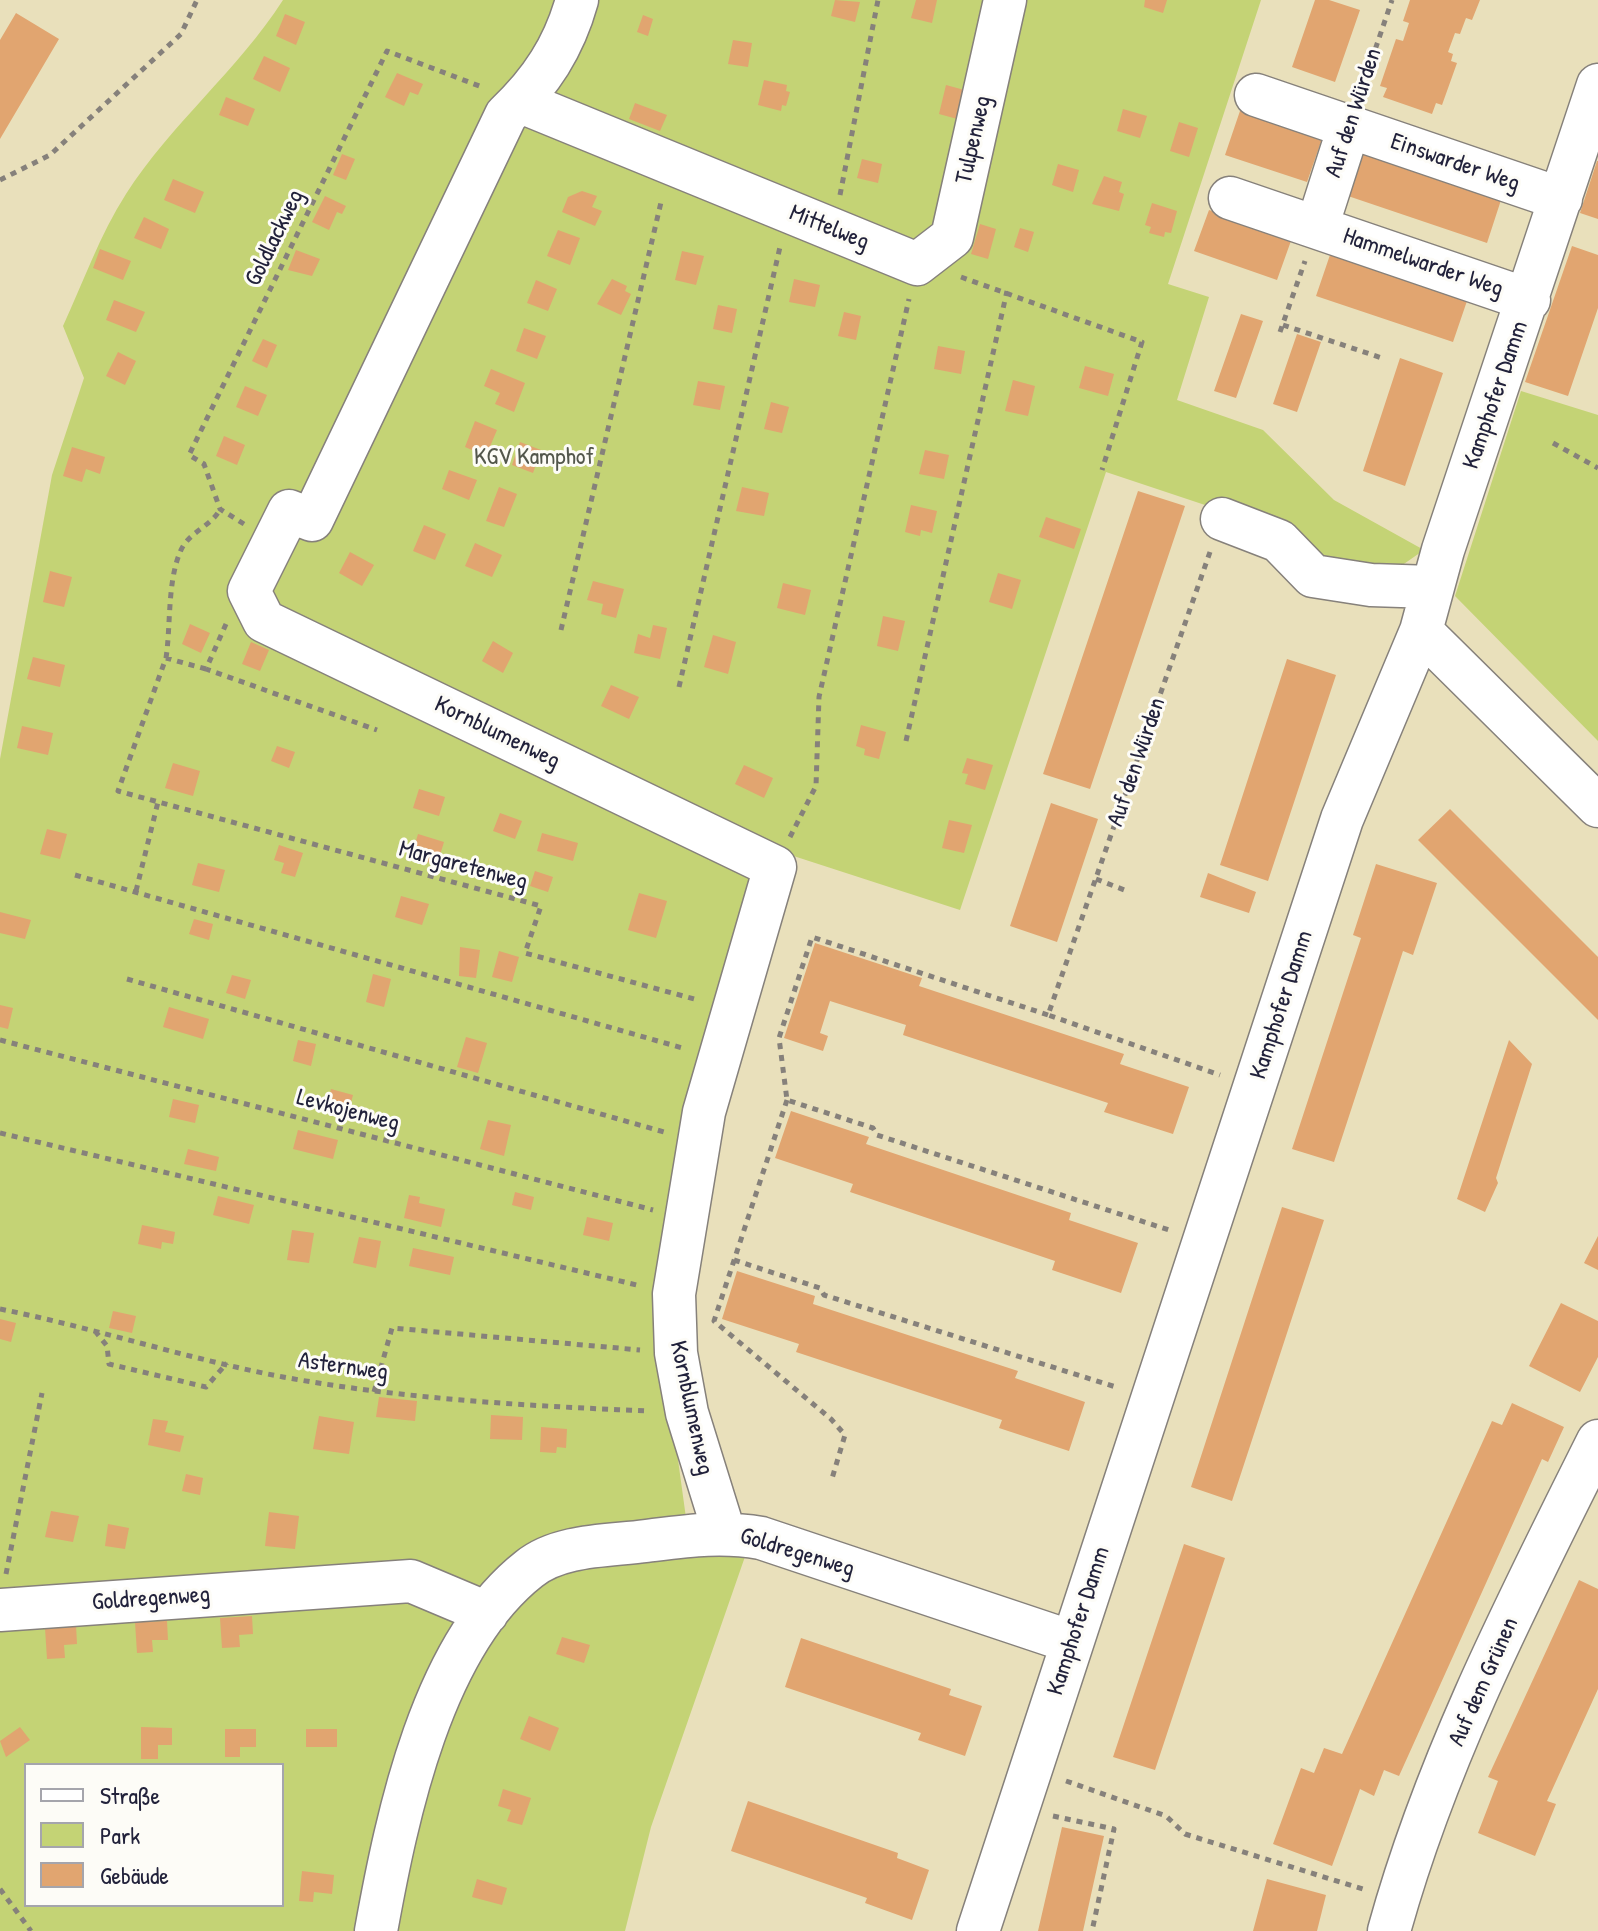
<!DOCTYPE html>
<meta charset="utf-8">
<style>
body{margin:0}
#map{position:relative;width:1598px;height:1931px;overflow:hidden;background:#e9e0bb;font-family:"Patrick Hand",sans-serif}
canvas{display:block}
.legend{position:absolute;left:24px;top:1763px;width:260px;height:144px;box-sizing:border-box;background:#fdfcf7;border:2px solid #a5a5ac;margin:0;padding:10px 14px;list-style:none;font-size:24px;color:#22223b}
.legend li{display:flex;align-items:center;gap:16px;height:40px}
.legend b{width:40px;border:2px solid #a5a5ac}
</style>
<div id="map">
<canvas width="1598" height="1931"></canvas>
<ul class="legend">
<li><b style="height:10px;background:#fff"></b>Straße</li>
<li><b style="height:22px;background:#c4d375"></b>Park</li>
<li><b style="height:22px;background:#e1a570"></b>Gebäude</li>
</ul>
</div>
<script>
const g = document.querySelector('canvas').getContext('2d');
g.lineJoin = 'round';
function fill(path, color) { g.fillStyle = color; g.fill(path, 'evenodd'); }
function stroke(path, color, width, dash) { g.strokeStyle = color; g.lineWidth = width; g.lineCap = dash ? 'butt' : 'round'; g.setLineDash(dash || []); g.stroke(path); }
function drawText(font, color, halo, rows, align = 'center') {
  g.font = font + ' "Patrick Hand",sans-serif'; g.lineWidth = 6; g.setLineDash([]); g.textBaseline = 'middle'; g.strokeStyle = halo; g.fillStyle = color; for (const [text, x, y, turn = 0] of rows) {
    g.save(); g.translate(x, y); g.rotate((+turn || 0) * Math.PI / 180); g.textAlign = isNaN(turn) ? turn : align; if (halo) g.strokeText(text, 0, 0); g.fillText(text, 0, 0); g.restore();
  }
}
const green = new Path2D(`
 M283,0H1261L1168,284L1209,297L1177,400L1263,430L1334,500L1424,550L1398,568L1325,566L1262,524L1106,472L960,910L772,849L661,1336L686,1518L748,1548L651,1827L625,1931H0V759L52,475L84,378L63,326C83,283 100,234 126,194C171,124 238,70 283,0ZM26,1765H282V1905H26Z
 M1521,391L1598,415V741L1455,596Z`);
const building = new Path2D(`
 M835,0L860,2L855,22L831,16Z
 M916,0H937L932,23L911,18Z
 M1145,0H1167L1163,13L1144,7Z
 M1315,0H1329L1360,10L1335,82L1292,67Z
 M1410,0H1480L1472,20L1466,18L1460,34L1455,33L1448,52L1453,54L1451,61L1457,63L1442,105L1436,103L1432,114L1383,97L1387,88L1380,86L1396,39L1403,41L1409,23L1403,21Z
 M16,13L59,39L0,139V40Z
 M285,14L305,22L296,45L276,36Z
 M643,15L653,19L648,36L637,32Z
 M733,40L752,43L748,67L728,64Z
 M264,56L290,68L280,92L253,79Z
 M397,73L423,84L418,95L410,92L404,106L385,97Z
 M764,80L787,85L786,91L790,92L786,106L782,105L781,111L758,105Z
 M946,85L968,91L961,120L939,114Z
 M226,97L255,109L248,126L219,115Z
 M635,103L667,115L660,131L629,119Z
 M1241,108L1323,136L1307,182L1225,155Z
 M1123,109L1147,116L1140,138L1117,131Z
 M1179,122L1198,128L1189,157L1170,151Z
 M342,154L355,159L346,180L333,175Z
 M1362,154L1501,200L1487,243L1348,196Z
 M862,159L882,164L878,183L857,178Z
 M1597,161H1598V219L1580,213Z
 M1058,164L1079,170L1073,192L1052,185Z
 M1104,176L1122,182L1119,192L1124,194L1119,211L1092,204Z
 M173,179L204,192L195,213L164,200Z
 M582,191L597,196L592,207L602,211L595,226L562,212L568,197Z
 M325,196L346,206L342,214L337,212L329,230L312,222Z
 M1152,203L1177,211L1171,233L1165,232L1164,237L1149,233L1151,227L1145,225Z
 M1209,210L1292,238L1277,280L1194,251Z
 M144,217L169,229L161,249L134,238Z
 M980,224L996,229L988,259L971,254Z
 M1020,228L1034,232L1028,252L1014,247Z
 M558,230L580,238L570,265L547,256Z
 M1572,246L1598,255V308L1568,396L1525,382Z
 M100,249L131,261L123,280L93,268Z
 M296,250L320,259L312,276L288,270Z
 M682,251L704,256L696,285L675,280Z
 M1331,252L1468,298L1453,342L1316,296Z
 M612,279L627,286L625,291L631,294L621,315L597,304Z
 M794,279L820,285L815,307L789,302Z
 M536,280L557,289L548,311L527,303Z
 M114,300L145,312L136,332L106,320Z
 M718,305L737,309L732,333L713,329Z
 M844,312L861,316L856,340L838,336Z
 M1241,314L1263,321L1236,398L1214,391Z
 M524,328L546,336L537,359L516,351Z
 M1297,334L1321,342L1297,412L1273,404Z
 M263,339L277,345L267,368L252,361Z
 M938,346L965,351L961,374L934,369Z
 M118,352L136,361L125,385L106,376Z
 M1400,358L1443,373L1405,486L1363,471Z
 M1085,366L1114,374L1108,396L1079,388Z
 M491,369L525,383L514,412L495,404L500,393L484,386Z
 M1013,380L1035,386L1028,416L1005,411Z
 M698,381L725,386L720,410L693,405Z
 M245,386L267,395L258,416L236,407Z
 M771,402L789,407L782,433L764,429Z
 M475,421L497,430L486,456L465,447Z
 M224,436L245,445L237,465L216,456Z
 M520,442L541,450L533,473L512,465Z
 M72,447L105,457L100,474L86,469L82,482L63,476Z
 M925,450L949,455L944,479L919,474Z
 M449,470L477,480L469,500L442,489Z
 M499,487L517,494L504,527L486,521Z
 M742,487L769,493L764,516L736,511Z
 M1138,491L1185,506L1090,789L1043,774Z
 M911,505L937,511L932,533L921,530L920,536L905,532Z
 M1046,517L1081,529L1074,549L1039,537Z
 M424,525L446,534L435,560L413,551Z
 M475,543L502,555L492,577L465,566Z
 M350,552L374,565L362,586L339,573Z
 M50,571L72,577L64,607L43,602Z
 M998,573L1021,580L1012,609L989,602Z
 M593,581L624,589L616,618L601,614L603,604L587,600Z
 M783,583L811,590L805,615L777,608Z
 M883,616L905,621L898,651L877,646Z
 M190,624L210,633L201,653L182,644Z
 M653,625L667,628L660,659L634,653L638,634L650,638Z
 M713,635L736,642L728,674L704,667Z
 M493,641L513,653L503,673L482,661Z
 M251,642L269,650L260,671L242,664Z
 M33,657L65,665L60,687L27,679Z
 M1287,659L1336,675L1268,881L1220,865Z
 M611,685L639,697L629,719L601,706Z
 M861,725L886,732L879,759L864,755L865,749L856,746Z
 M22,726L53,733L48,755L17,748Z
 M277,746L295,752L289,768L271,761Z
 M967,758L993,765L985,790L965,784L968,774L962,773Z
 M173,763L200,771L193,796L165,788Z
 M744,765L773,778L764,798L735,784Z
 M419,789L445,797L439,816L413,808Z
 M1051,803L1098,819L1057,942L1010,926Z
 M1450,809L1598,957V1020L1418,840Z
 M500,813L522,821L515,839L493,831Z
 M949,820L972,825L964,853L942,848Z
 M47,829L67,834L60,859L40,854Z
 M542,833L578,843L573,861L537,851Z
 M418,834L444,842L437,865L411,857Z
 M279,845L303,853L295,877L281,873L284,863L274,860Z
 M198,863L225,870L219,892L192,885Z
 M1376,864L1437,883L1413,955L1403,951L1334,1162L1292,1149L1361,938L1353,935Z
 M535,871L553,877L548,892L530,886Z
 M1208,873L1256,892L1249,913L1200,897Z
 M639,893L667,901L656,938L628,930Z
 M401,896L429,904L422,925L395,917Z
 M0,912L31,920L25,939L0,933Z
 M194,919L213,924L209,940L189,934Z
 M815,943L922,978L919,986L1124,1054L1120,1064L1189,1087L1173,1134L1104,1112L1108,1103L903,1035L906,1025L830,1001L820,1033L828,1036L823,1051L784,1038Z
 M460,947L480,950L476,978L459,976Z
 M499,951L519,957L512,982L492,977Z
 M373,974L391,979L384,1007L366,1002Z
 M232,975L251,980L245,999L226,993Z
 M0,1005L13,1008L8,1029L0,1027Z
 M169,1007L209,1019L203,1039L163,1027Z
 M466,1037L487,1043L478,1073L457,1067Z
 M298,1040L316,1044L311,1066L293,1061Z
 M1509,1040L1532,1064L1496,1178L1498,1183L1485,1212L1457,1199Z
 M331,1089L353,1095L347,1117L325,1112Z
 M173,1099L199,1105L195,1123L169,1117Z
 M791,1111L869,1137L866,1144L1071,1213L1069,1220L1138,1243L1121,1293L1052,1270L1055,1261L850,1192L853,1184L775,1158Z
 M488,1120L511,1125L504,1156L480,1149Z
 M298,1130L338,1140L333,1159L293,1149Z
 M188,1149L219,1157L216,1171L184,1164Z
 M515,1192L534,1197L531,1210L512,1205Z
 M409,1195L420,1197L419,1203L445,1209L441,1227L404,1218Z
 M218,1196L254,1205L249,1224L213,1215Z
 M1282,1207L1324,1220L1232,1501L1191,1487Z
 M587,1217L613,1223L609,1241L583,1235Z
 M142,1225L175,1232L173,1244L162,1242L161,1249L138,1244Z
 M292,1230L314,1233L309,1263L287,1260Z
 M1598,1236V1270L1584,1263Z
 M359,1237L381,1241L376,1268L353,1263Z
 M413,1248L454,1257L450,1275L409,1266Z
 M737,1271L815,1296L813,1304L1018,1371L1015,1378L1085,1402L1069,1451L999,1428L1002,1420L796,1352L799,1344L722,1319Z
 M1561,1303L1598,1321V1357L1580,1392L1529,1366Z
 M113,1311L136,1316L132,1333L109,1328Z
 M0,1319L16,1323L11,1342L0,1339Z
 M379,1397L417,1401L415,1421L376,1417Z
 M1512,1403L1564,1427L1548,1462L1542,1459L1399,1776L1384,1770L1374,1796L1360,1789L1332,1866L1273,1844L1301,1768L1314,1773L1324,1748L1342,1754L1492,1421L1502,1425Z
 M491,1415L523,1417L522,1440L490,1439Z
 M319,1416L354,1422L349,1454L313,1449Z
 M153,1419L168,1421L165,1432L184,1436L180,1452L148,1445Z
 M541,1427L567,1429L566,1448L557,1447L556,1453L540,1452Z
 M186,1474L203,1478L200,1495L182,1491Z
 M51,1511L79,1516L73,1542L45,1537Z
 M269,1512L299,1516L295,1549L265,1546Z
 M108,1524L129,1528L125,1549L105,1546Z
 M1184,1544L1225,1558L1155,1770L1113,1757Z
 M1579,1580L1598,1589V1689L1547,1801L1556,1804L1535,1856L1478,1833L1498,1781L1488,1777Z
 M252,1616L253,1634L239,1635L240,1647L222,1648L220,1618Z
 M167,1621L168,1640H152L153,1652L137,1653L135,1622Z
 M76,1625L77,1644L64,1645L65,1658L47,1659L45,1628Z
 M562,1637L590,1645L584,1663L556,1654Z
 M801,1638L951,1689L949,1695L982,1706L965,1756L918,1740L921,1733L785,1687Z
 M529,1716L559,1728L550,1751L520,1739Z
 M20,1727L30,1740L6,1757L0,1741Z
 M141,1727L172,1728V1745H158V1759H141Z
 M225,1729H256V1747H240V1757H225Z
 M306,1729H337V1747H306Z
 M503,1789L531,1798L522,1825L507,1821L511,1810L498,1806Z
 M748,1801L898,1853L897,1858L929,1870L912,1920L865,1903L867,1898L731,1851Z
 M1062,1827L1104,1836L1083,1931H1038Z
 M302,1871L334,1875L332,1894L314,1892L313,1902L299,1901Z
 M477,1879L507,1888L502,1905L472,1897Z
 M1267,1879L1326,1895L1317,1931H1253Z`);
const path = new Path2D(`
 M1360,94L1392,0
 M0,180L50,155L181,34L197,0
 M840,195L878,0
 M961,277L1142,342L1102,470
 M1283,325L1385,359
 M1280,332L1305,261
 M1553,443L1598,468
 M244,524L220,509L204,464L189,455L387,51L482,87
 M1210,552L1048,1015L1220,1075
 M226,624L206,669L377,730
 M561,630L662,198
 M166,658C171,625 167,581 181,550C190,531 212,526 220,509
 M206,669L166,658L118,791L541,906L525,953L698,1000
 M679,687L780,247
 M906,741L1007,291
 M790,837L816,786L819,697L909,299
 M75,875L686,1049
 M1096,879L1127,891
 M136,891L158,802
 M127,979L664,1132
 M1048,1015L812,937L779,1038L787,1100L873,1128L877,1135L1169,1230
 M0,1040L653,1210
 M787,1100L714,1321L831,1419L845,1435L831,1482
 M0,1133L641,1286
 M734,1260L820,1288L824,1295L1119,1388
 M0,1309C95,1328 188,1359 283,1377C404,1399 527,1406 650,1411
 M95,1331L107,1346L109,1364L206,1387L227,1363
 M374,1392L392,1328L640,1350
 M6,1574L42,1393
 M1066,1781L1166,1816L1185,1834L1366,1890
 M1053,1816L1114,1829L1092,1931
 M0,1889L31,1931`);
const minor = new Path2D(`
 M577,0C564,47 541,82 506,115L312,520L289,511L249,591L264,621L775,867L704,1112L674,1294L676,1353L687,1413L724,1532
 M1256,95L1561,199
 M521,102L917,264L952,237L1005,0
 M1230,198L1529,300
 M1317,227L1349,127
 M1222,519L1279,541L1313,576L1371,585L1432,587
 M1421,631L1598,806
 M0,1610L411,1581L487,1613
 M376,1931C397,1815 432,1645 529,1569C560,1544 610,1546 646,1541C687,1536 720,1531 761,1538L1072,1642
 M978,1931L1342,819L1421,631L1443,550L1598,85
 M1389,1931C1436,1760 1519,1599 1598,1441`);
const streetNames = [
 ["Auf den Würden",1354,113,-72],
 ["Tulpenweg",974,140,-77],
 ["Einswarder Weg",1455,163,19],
 ["Mittelweg",829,228,22],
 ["Goldlackweg",275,238,-64],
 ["Hammelwarder Weg",1423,263,19],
 ["Kamphofer Damm",1496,395,-71],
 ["Kornblumenweg",497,733,26],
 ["Auf den Würden",1137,762,-71],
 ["Margaretenweg",463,866,15],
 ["Kamphofer Damm",1282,1005,-72],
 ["Levkojenweg",348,1111,15],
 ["Asternweg",343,1367,8],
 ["Kornblumenweg",691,1408,78],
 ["Goldregenweg",797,1553,17],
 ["Goldregenweg",151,1599,-4],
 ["Kamphofer Damm",1079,1621,-72],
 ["Auf dem Grünen",1484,1682,-66]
];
const parkNames = [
 ["KGV Kamphof",534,458]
];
fill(green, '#c4d375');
fill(building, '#e1a570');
stroke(minor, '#86817b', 45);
stroke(path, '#86817b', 5, [6, 6]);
stroke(minor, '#fff', 42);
drawText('24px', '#22223b', '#fdfcf7', streetNames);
drawText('24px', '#53574c', '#fdfcf7', parkNames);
</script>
